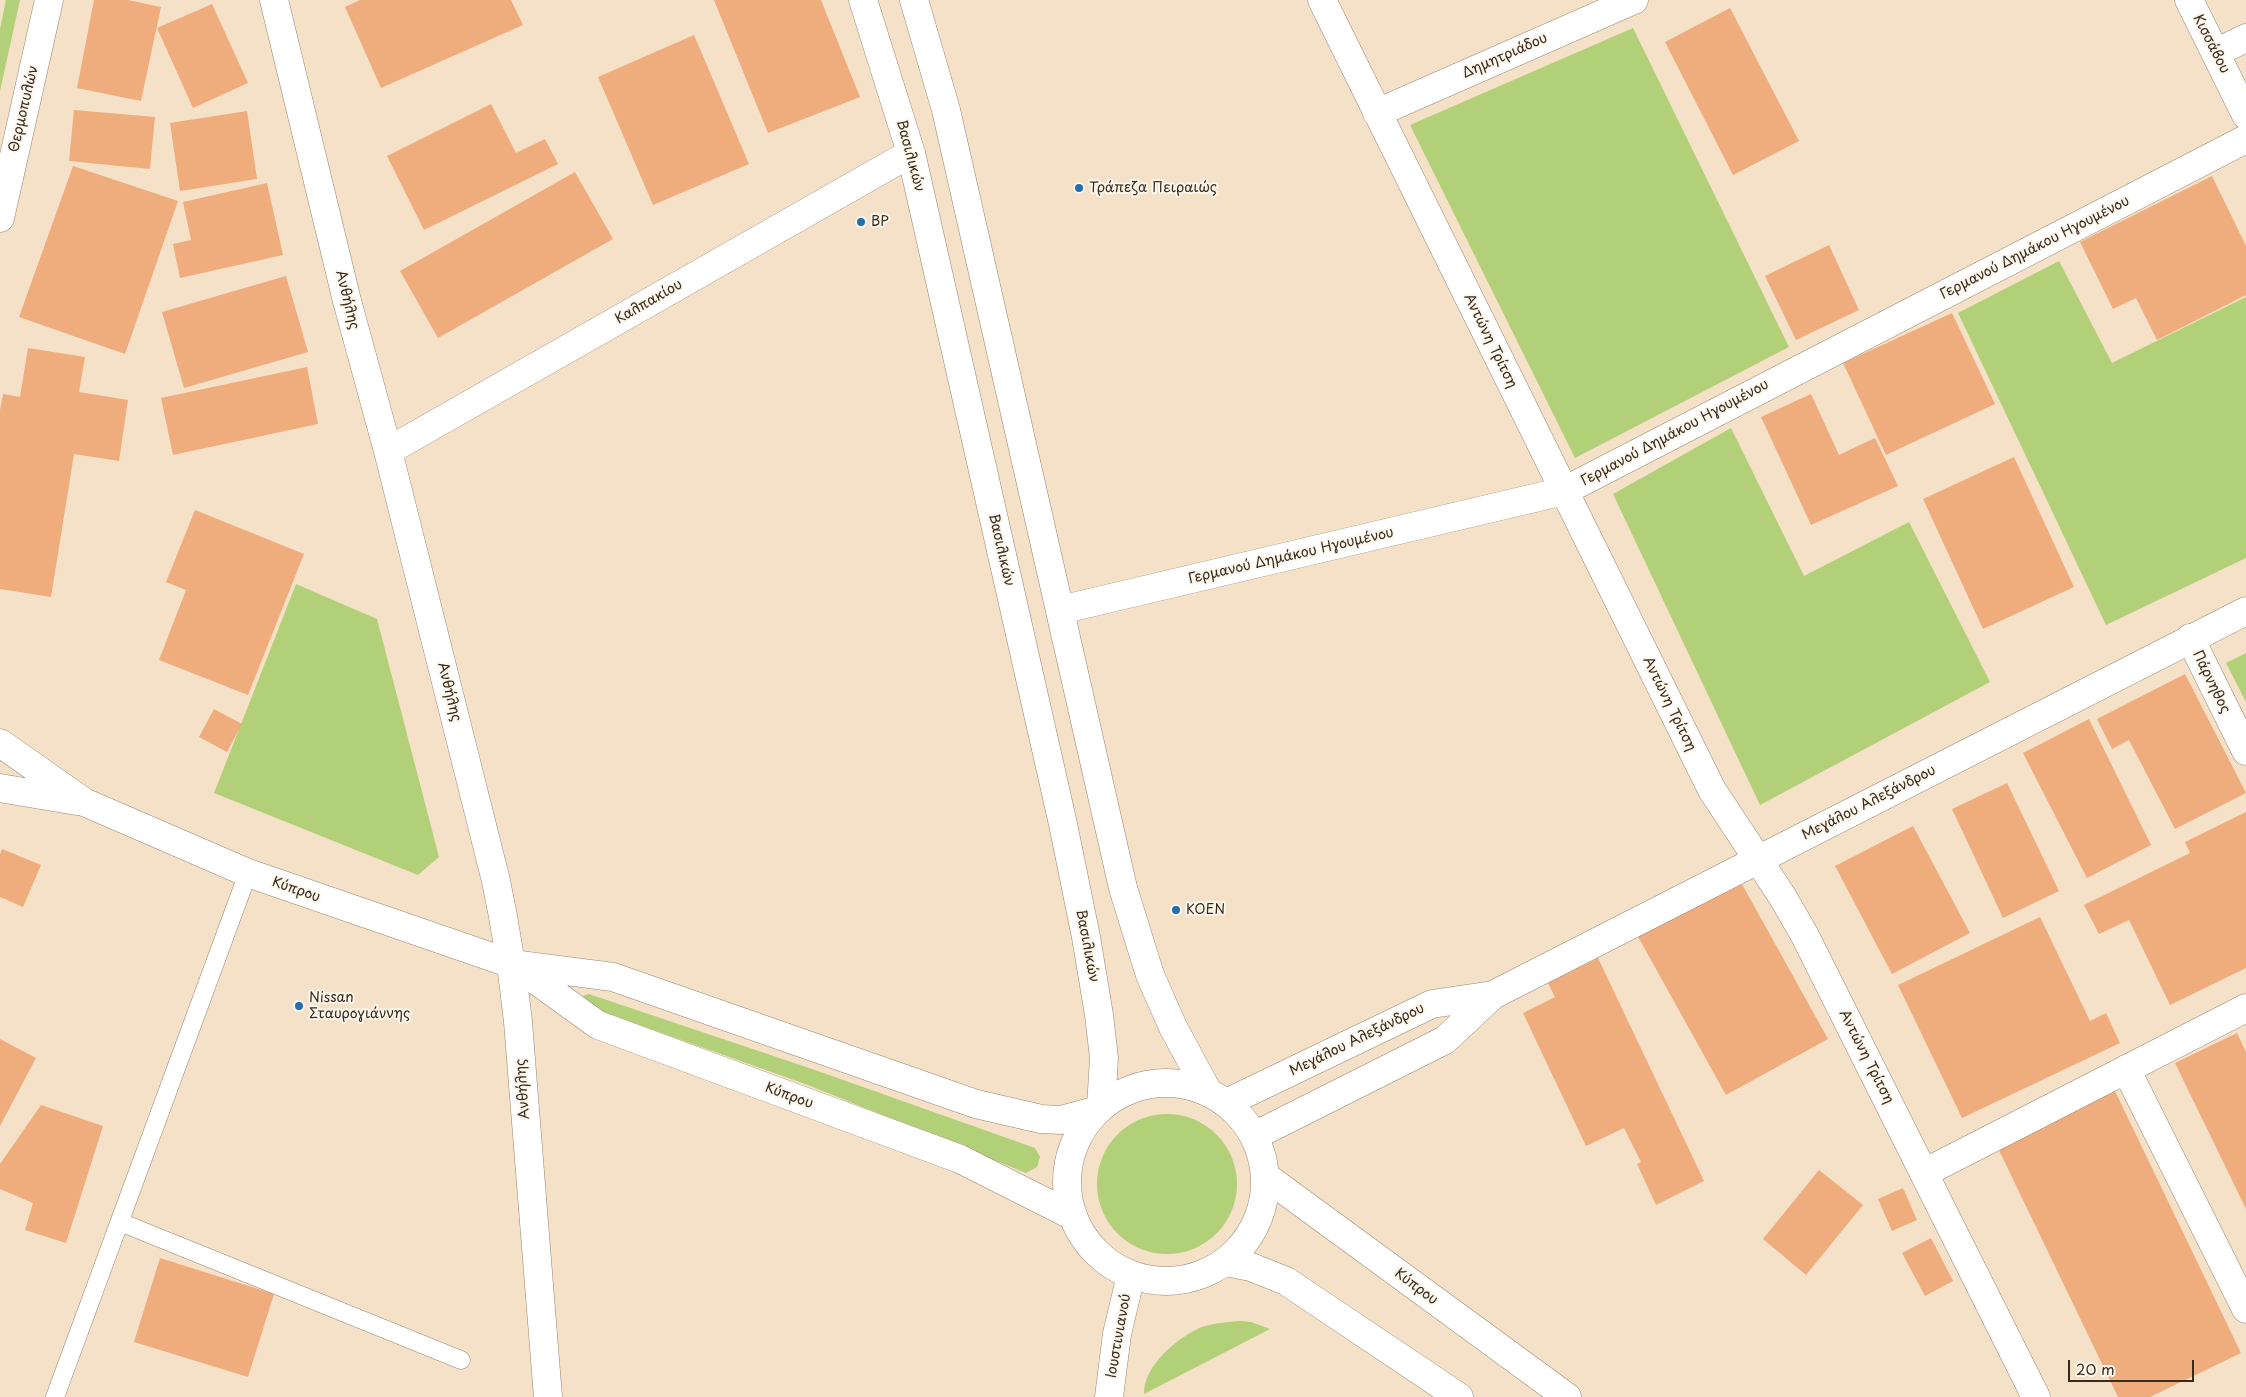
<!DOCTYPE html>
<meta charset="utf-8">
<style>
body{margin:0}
#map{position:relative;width:2246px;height:1397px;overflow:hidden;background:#f5e1c8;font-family:"Playpen Sans",sans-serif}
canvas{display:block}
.scale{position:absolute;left:2068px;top:1360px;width:126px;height:22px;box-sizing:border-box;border:2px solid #3b2a1e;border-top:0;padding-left:6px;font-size:15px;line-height:18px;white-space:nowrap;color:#3b2a1e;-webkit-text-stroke:4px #fbf7ec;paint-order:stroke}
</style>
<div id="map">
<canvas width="2246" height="1397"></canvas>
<div class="scale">20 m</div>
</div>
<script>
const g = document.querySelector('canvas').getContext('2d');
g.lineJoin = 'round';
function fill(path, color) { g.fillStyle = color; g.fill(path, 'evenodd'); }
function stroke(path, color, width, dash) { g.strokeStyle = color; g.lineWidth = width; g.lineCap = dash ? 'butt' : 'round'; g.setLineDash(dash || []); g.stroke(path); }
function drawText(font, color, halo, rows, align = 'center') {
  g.font = font + ' "Playpen Sans",sans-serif'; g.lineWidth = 4; g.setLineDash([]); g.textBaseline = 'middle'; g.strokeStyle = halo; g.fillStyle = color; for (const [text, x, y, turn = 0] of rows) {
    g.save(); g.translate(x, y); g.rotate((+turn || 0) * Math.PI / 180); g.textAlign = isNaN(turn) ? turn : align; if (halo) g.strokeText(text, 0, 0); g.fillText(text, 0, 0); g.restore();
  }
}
const green = new Path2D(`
 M6,0H20L0,91V29Z
 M1633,28L1789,347L1575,458L1410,125Z
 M2059,261L2112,363L2246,297V558L2106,625L1958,313Z
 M1731,428L1804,576L1909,522L1990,682L1760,805L1613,494Z
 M296,584L377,619L439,857L418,875L214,793Z
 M2246,653V702L2226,663Z
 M589,994L815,1070L1035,1148L1040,1157L1037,1167L1026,1173L808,1085L586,1006L581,998L585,995Z
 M1097 1184a70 70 0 1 1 140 0a70 70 0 1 1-140 0Z
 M1240,1321L1251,1322L1270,1329L1144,1394C1143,1366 1178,1337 1202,1327C1214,1323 1227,1322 1240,1321Z`);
const building = new Path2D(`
 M94,0H128L161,7L141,101L77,88Z
 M360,0H511L523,25L381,88L345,7Z
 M714,0H821L860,97L768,133Z
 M212,4L248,83L193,108L157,28Z
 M1730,8L1799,141L1733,175L1665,42Z
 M694,35L749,164L653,205L598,77Z
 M491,104L516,153L545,139L558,164L424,230L387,156Z
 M74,110L155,117L150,169L69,161Z
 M247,111L257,179L180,191L170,123Z
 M73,166L178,201L125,354L19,317Z
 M575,172L613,239L438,338L400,271Z
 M2212,176L2246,246V295L2157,340L2136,298L2113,309L2080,242Z
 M267,183L283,255L180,278L173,244L191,240L183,202Z
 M1829,245L1859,310L1796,340L1765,276Z
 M286,276L308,352L184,388L162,312Z
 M1952,313L1995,404L1886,455L1843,363Z
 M28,348L85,357L79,392L128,400L119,461L74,454L51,597L0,589V410L3,394L20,397Z
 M307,367L318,424L173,455L161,398Z
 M1811,394L1839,455L1875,438L1898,486L1811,525L1761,417Z
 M2014,457L2074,587L1983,629L1923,499Z
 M195,510L304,554L248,695L159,660L186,590L166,582Z
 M2185,674L2246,793L2175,829L2129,740L2112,749L2097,719Z
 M214,709L242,724L227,752L199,737Z
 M2089,719L2151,845L2087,878L2023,753Z
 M2007,783L2059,891L2003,918L1952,809Z
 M2246,812V968L2170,1005L2129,920L2099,934L2084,905L2190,853L2185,842Z
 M1913,826L1970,933L1892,974L1835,866Z
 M2,849L41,865L23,907L0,897V854Z
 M1738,877L1828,1039L1726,1095L1636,933Z
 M2040,917L2090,1021L2106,1013L2120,1043L1962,1118L1898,985Z
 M1598,958L1704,1181L1656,1205L1637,1164L1641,1162L1624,1128L1586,1146L1523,1013L1555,997L1548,983Z
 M2237,1033L2246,1052V1209L2175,1063Z
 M0,1039L36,1058L0,1126Z
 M2113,1087L2241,1353L2150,1397H2118L1996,1144Z
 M41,1105L103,1126L66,1243L25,1230L33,1203L0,1189V1164Z
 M1819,1170L1863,1205L1806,1275L1763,1239Z
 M1903,1188L1917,1220L1892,1231L1878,1199Z
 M1931,1238L1953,1281L1925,1296L1902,1253Z
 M160,1258L274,1294L248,1377L134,1342Z`);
const service = new Path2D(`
 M120,1222L461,1360
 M55,1397L248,873`);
const minor = new Path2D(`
 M274,0L347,301L388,451L496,881C506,928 513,974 518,1022L548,1397
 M1322,0L1712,790L1782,896L1804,934L2036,1397
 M2189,0L2246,115
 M2215,53L2246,38
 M1377,113L1634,0
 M388,451L911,153
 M1060,610L1564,491L2246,139
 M2190,638L2246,751
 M2126,1069L2246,1309
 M1924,1173L2246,1008`);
const tertiary = new Path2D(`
 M1226,1103L1432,1004L1493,995
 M1254,1136L1445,1040L1493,995L2246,611
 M1109,1397L1117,1334L1131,1275`);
const secondary = new Path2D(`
 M0,218L49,0
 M0,743L84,802L248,873L512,964L613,977L976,1104L1041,1119L1061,1120L1098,1110
 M0,788L77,801
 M516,966L598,1025L960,1159L1073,1216`);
const primary = new Path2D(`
 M863,0L911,153L1063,824L1086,937L1099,1015L1104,1058L1101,1107
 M914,0L946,110L1123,888L1150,975L1173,1027L1208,1092
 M1067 1182a99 99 0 1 1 198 0a99 99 0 1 1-198 0Z
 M1265,1176L1567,1397
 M1226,1262L1251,1267L1286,1281L1459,1397`);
const markers = [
 [1079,188,5,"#1f6fb2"],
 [861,222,5,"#1f6fb2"],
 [1176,910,5,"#1f6fb2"],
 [299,1006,5,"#1f6fb2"]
];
const streetNames = [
 ["Κισσάβου",2211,44,63],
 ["Δημητριάδου",1505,56,-24],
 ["Θερμοπυλών",24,109,-77],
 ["Βασιλικών",910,156,75],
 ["Γερμανού Δημάκου Ηγουμένου",2035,248,-27],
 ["Ανθήλης",347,300,76],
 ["Καλπακίου",649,302,-30],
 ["Αντώνη Τρίτση",1490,341,64],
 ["Γερμανού Δημάκου Ηγουμένου",1675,433,-28],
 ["Βασιλικών",1001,550,77],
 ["Γερμανού Δημάκου Ηγουμένου",1291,556,-13],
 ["Πάρνηθος",2211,682,64],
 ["Ανθήλης",449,692,76],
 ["Αντώνη Τρίτση",1669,704,64],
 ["Μεγάλου Αλεξάνδρου",1869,803,-27],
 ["Κύπρου",296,890,19],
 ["Βασιλικών",1087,946,79],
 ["Μεγάλου Αλεξάνδρου",1357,1040,-26],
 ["Αντώνη Τρίτση",1866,1057,63],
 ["Ανθήλης",523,1089,-94],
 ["Κύπρου",789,1096,20],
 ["Κύπρου",1416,1287,37],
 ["Ιουστινιανού",1119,1336,-80]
];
const poiNames = [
 ["Τράπεζα Πειραιώς",1089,188],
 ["BP",871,222],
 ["KOEN",1186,910],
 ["Nissan",309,998],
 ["Σταυρογιάννης",309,1014]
];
fill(green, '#b2d077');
fill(building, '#efac7d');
stroke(service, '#988673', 19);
stroke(minor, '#988673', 29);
stroke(tertiary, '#988673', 29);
stroke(secondary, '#988673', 29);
stroke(primary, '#988673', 29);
stroke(service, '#fff', 18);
stroke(minor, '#fff', 28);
stroke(tertiary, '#fff', 28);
stroke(secondary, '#fff', 28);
stroke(primary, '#fff', 28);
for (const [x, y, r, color] of markers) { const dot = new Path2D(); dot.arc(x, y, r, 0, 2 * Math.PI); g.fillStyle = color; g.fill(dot); stroke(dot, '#fbf7ec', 2); }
drawText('14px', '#3b2a1e', '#fbf7ec', streetNames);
drawText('14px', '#3b2a1e', '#fbf7ec', poiNames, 'left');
</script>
